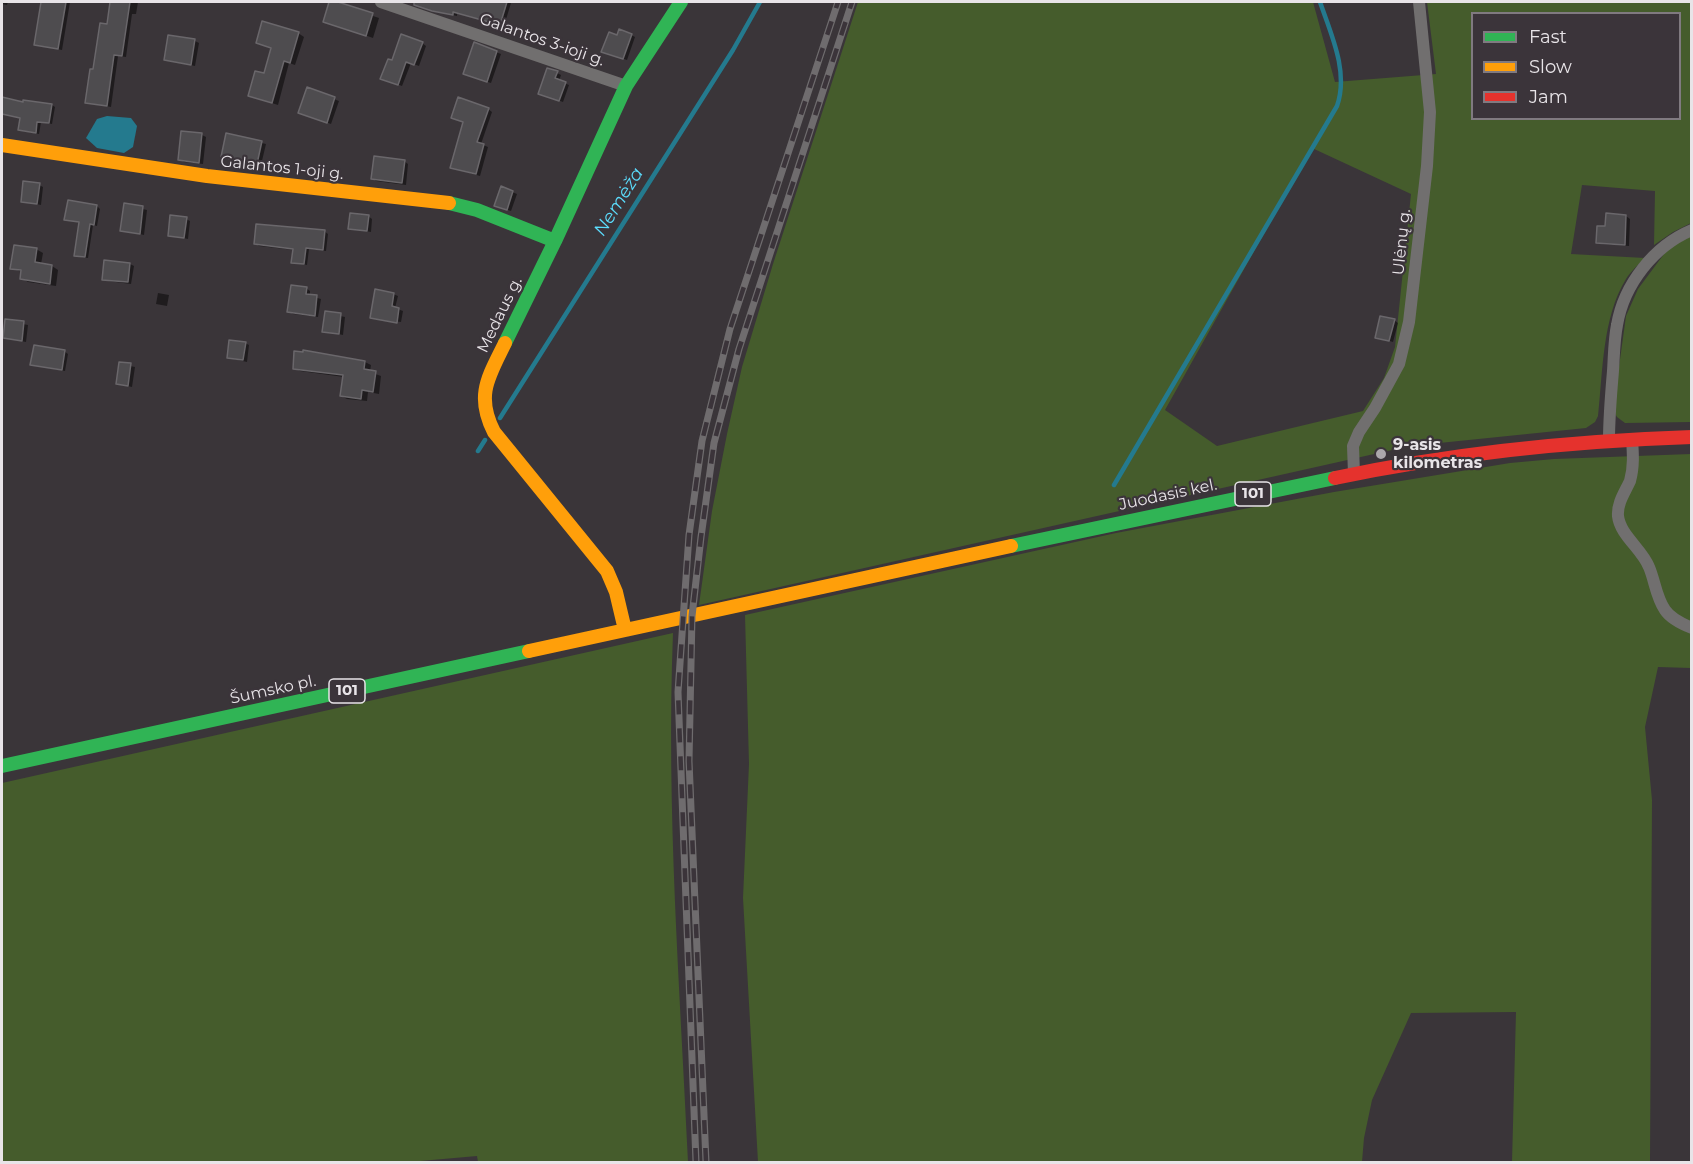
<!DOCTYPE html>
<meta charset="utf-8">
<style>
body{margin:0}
#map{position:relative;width:1693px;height:1164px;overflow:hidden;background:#3a3539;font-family:Montserrat,sans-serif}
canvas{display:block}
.frame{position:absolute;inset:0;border:3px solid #e8e4e8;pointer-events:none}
.legend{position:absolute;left:1471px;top:12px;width:210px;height:108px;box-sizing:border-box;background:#3b343a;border:2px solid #807a80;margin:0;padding:8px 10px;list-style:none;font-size:18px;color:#e8e4e8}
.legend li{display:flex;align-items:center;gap:12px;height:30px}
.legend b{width:30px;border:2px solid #807a80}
</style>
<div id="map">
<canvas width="1693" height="1164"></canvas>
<div class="frame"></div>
<ul class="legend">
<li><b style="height:8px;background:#30b455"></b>Fast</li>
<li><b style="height:8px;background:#ff9f0a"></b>Slow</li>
<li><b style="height:8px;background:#e5322d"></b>Jam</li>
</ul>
</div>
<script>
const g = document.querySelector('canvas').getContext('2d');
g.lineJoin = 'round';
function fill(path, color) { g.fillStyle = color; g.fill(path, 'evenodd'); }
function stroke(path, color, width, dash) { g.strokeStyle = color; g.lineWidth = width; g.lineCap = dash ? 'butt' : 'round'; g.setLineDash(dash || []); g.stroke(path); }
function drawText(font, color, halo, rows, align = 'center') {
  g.font = font + ' Montserrat,sans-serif'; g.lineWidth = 4.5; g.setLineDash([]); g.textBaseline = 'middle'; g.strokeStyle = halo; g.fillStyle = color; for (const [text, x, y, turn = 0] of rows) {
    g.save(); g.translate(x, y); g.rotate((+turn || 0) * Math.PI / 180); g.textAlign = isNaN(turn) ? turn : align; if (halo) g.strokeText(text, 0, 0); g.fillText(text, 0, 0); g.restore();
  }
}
const green = new Path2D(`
 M858,2H1313L1335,82L1436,74L1427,2H1691V223L1673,232L1654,245L1655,191L1582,185L1571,254L1645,258C1639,264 1631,271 1626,279C1602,318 1603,372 1598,416L1595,422L1586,428L1410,446L699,605L712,511L727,434L742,367L773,264ZM1472,14H1680V118H1472ZM1312,148L1411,194L1395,347L1384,378L1363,411L1217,446L1165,410Z
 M1691,235V422L1625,423L1617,417L1613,410L1626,316L1638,289L1667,250Z
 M1691,454V668L1658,667L1645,727L1652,800L1650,1162H1512L1516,1012L1411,1013L1372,1100L1364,1138L1362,1162H758L743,898L749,764L745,615L1116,533L1334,492L1510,463L1554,459Z
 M673,633C666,810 680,986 688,1162H478L477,1156L409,1162H2V783Z`);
const water = new Path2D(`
 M107,116L131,118L137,126L133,147L124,153L97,148L86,138L97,119Z`);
const shadow = new Path2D(`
 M2,2H8L7,5L2,4Z
 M42,2H70L62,50L36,45Z
 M111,2H138L136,14H132L126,57L118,56L111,107L86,102L108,26Z
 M331,2L379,18L373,38L325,21Z
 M432,2H508L511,3L504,26L457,13V16L435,11L430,9Z
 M298,33L304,37L295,65L289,63L278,105L250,96L265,75L272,49L258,43Z
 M631,35L635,37L627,60L607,53L617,37Z
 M195,41L199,43L195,66L166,60Z
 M422,43L426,46L419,66L411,63L402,86L386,80L393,62Z
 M475,44L501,54L491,83L469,76Z
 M557,73L561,75L559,81L569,85L563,102L544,95Z
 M308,89L339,101L331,124L304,114Z
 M2,99L24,103L52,105L55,107L52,124L41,122L39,134L23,131L20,130L22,118L2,114Z
 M488,109L492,112L481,144L488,147L480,176L456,169Z
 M183,132L202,135L206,137L203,164L184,162L179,159Z
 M227,135L266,144L261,165L222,156Z
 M404,161L408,164L406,185L376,181L372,178Z
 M39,185L43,187L41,205L22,201Z
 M502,188L517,194L511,211L500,207Z
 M125,205L147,210L144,235L122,230Z
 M97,206L100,209L97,226L93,225L88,258L79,257L76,255L80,223L66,219Z
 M368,216L372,219L371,232L349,228Z
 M1626,216L1630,219L1629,246L1601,244L1597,242Z
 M186,219L190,221L188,239L169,235Z
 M324,231L328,234L326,251L309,249L307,265L293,262L294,250L259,246L255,243Z
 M36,249L43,253L41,264L52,266L58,270L56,286L28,282L22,278V272L12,268Z
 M130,264L134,266L131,284L108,281L103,279Z
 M306,288L310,291V296L321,299L318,317L293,314L289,311Z
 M158,293L169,295L167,306L156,304Z
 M393,294L398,296L395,308L403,311L401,322L372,318Z
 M326,313L345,317L343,335L324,331Z
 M1394,320L1398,323L1393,342L1377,337Z
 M7,321L28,325L26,342L5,338Z
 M245,343L249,345L247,362L229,358Z
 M64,351L68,354L65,371L32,365Z
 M333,358L365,362L371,365L370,372L381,376L379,394L368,392L367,401L347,399L341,396L344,377L300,371L294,368Z
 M120,364L135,367L132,387L118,384Z`);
const stream = new Path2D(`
 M500,418L733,50L760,2
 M478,451L485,440
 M1114,485L1337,106C1349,72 1331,34 1320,2`);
const building = new Path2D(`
 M41,2H66L58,49L34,45Z
 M110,2H130L122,56L114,55L107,106L85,103L90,69H93L100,23L107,24Z
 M329,2H338L373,13L366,36L323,22Z
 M414,2H507L500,25L453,12V15L432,11L414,5Z
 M262,21L299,32L290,63L284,61L272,103L248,96L255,71L264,73L271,48L256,43Z
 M619,29L632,34L623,59L601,52L609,32L617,35Z
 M401,34L423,42L414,65L406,62L398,85L380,79L388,59L392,60Z
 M168,35L195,39L191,65L164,60Z
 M474,42L497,51L487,82L463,74Z
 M547,68L558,71L555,78L566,82L559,101L538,94Z
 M307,87L335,97L327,123L298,113Z
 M2,97L23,102V100L52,104L49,123L37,122L36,133L18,130L20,118L2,114Z
 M458,97L489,108L477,142L484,144L476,174L450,168L463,122L451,118Z
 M181,131L202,133L199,163L178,160Z
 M226,133L262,141L257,164L221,157Z
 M374,156L405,160L402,183L371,179Z
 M23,181L40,183L37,204L21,202Z
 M501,186L513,191L507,210L494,206Z
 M68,200L97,205L94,225L90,224L85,257L74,256L79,222L64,220Z
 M124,203L143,206L140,234L120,231Z
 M350,213L369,215L367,231L348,229Z
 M1606,213L1626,215L1625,245L1596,243L1597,226H1605Z
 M170,215L187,217L184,238L168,236Z
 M256,224L325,230L323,250L306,248L304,264L291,263L293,249L254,244Z
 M14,245L37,248L35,262L52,265L50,284L20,279L21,270L10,269Z
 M104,260L130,263L128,282L102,280Z
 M291,285L307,287L306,294L317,295L315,316L287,312Z
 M375,289L394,293L392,306L399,308L397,323L370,318Z
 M325,311L341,313L339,334L322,332Z
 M1380,316L1395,319L1389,341L1375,338Z
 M5,319L24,321L22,341L3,338Z
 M229,340L246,342L243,360L227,358Z
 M34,345L65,350L62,370L30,365Z
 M303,350L365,361L364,369L376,371L373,392L362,390L361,399L340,396L343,375L293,369L294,351L303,352Z
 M119,362L131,363L128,386L116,384Z`);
const street = new Path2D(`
 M381,2L626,86
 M1632,439C1633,453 1634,467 1630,481C1625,492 1617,503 1618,516C1620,535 1642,549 1649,567C1655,581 1656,597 1665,610C1671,619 1682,624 1692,628
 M1609,440C1609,417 1611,394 1613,371C1614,356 1614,340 1617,325C1624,284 1654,246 1692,230
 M1354,474L1353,446L1359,432L1375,408L1399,364L1409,322L1427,166L1430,112L1419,2`);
const fast = new Path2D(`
 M449,203L477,210L555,241
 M505,343L555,241L626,86L681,2
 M1011,546L1335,478
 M2,766L529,651`);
const slow = new Path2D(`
 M2,145L207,176L449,203
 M505,343C489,376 475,395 494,432L607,571L616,592L625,630
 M529,651L1011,546`);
const jam = new Path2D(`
 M1335,478C1453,453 1572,441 1692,437`);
const rail = new Path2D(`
 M696,1162L678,692L689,535L702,441L730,329L838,2
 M706,1162L689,761L692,616L701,537L714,443L739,349L852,2`);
const markers = [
 [1381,454,6,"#aba7ab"]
];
const shields = [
 [1253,494,36],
 [347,691,36]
];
const shieldNames = [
 ["101",1253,494],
 ["101",347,691]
];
const streetNames = [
 ["Galantos 3-ioji g.",542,40,19],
 ["Galantos 1-oji g.",282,168,6],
 ["Ulėnų g.",1402,242,-84],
 ["Medaus g.",500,315,-64],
 ["Juodasis kel.",1168,495,-12],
 ["Šumsko pl.",273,690,-12]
];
const poiNames = [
 ["9-asis",1393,445],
 ["kilometras",1393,463]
];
const waterNames = [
 ["Nemėža",619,202,-58]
];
fill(green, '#455c2c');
fill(water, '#247a8e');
fill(shadow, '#0007');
stroke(stream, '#247a8e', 4.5);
fill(building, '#4e4c4f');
stroke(building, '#6a676b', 1.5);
stroke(street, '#716f6f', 12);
stroke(fast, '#30b455', 14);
stroke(slow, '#ff9f0a', 14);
stroke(jam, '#e5322d', 14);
stroke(rail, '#6f6c6e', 7);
stroke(rail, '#3b343a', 4.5, [14]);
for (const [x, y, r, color] of markers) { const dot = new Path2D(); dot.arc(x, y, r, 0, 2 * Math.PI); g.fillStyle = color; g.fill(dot); stroke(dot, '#3b343a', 2); }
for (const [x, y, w] of shields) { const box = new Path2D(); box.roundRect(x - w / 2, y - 12, w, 24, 4.5); g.fillStyle = '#3b343a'; g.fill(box); stroke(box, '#e8e4e8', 1.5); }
drawText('bold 15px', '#e8e4e8', null, shieldNames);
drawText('16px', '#e8e4e8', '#3b343a', streetNames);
drawText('bold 16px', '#e8e4e8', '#3b343a', poiNames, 'left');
drawText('italic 18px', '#5bdcfb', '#3b343a', waterNames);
</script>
